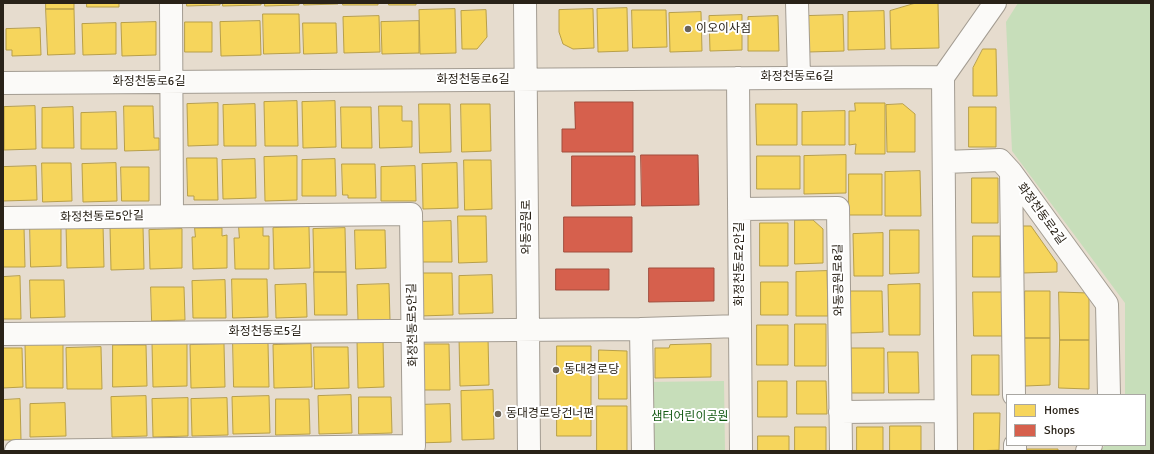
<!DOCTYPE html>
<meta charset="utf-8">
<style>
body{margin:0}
#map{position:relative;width:1154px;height:454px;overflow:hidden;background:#e6dcce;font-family:Signika,sans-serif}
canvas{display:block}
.frame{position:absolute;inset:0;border:4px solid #292218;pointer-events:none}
.legend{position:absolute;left:1006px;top:394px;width:140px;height:52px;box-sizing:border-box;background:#fff;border:1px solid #a9a7a3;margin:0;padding:5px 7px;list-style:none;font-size:12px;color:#292218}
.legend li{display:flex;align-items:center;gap:8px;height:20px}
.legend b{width:20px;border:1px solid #a9a7a3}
</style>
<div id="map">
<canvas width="1154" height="454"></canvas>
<div class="frame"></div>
<ul class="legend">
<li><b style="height:11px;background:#f6d55c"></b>Homes</li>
<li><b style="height:11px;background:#d6604d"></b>Shops</li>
</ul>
</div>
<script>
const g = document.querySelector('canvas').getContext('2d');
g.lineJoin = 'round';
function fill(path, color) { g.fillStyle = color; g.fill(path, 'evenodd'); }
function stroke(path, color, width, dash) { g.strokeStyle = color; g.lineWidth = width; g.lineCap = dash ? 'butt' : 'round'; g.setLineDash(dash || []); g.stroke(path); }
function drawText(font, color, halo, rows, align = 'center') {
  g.font = font + ' Signika,"Noto Sans KR",sans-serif'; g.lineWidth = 4; g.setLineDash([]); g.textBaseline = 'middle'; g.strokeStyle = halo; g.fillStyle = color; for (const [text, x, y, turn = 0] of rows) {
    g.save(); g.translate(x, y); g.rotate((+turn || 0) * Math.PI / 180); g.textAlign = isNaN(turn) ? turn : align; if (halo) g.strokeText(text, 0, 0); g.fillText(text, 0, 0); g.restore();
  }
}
const green = new Path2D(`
 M1018,3H1151V451H1100L1105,445H1145V395H1125V303L1012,151L1006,22Z
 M724,381L725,451H646V382Z`);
const homes = new Path2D(`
 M46,3H74V9H46Z
 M87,3H119V7H87Z
 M187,3H220V5L187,6Z
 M223,3H261V5L223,6Z
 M265,3H299V5L265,6Z
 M304,3H338V4L304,5Z
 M343,3H378V5H343Z
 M389,3H416V5H389Z
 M916,3H938L939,48L891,49L890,11Z
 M627,8L628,51L598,52L597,9Z
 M46,9H74L75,54L48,55Z
 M455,9L456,53L420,54L419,10Z
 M593,9L594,48L573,49L563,44L559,32V10Z
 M486,10L487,37L477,49H462L461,11Z
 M632,10H666L667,47L633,48Z
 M884,11L885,49L848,50V12Z
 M701,12L702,51L670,52L669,13Z
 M263,14H299L300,53L264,54Z
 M742,15V50L710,51L709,16Z
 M843,15L844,51L808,52L807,16Z
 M379,16L380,52L344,53L343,17Z
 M778,16L779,51H748V17Z
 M260,21L261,55L221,56L220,22Z
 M419,21V53L382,54L381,22Z
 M156,22V55L122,56L121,23Z
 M185,22H212V52H185Z
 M116,23V54L83,55L82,24Z
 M303,23H336L337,53L304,54Z
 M40,28L41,55L12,56V50H6V29Z
 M983,49H996L997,96H973V68Z
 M297,101L298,146H265L264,102Z
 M335,101L336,147L303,148L302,102Z
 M218,103V145L188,146L187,104Z
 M855,103H885V154H855L856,144L849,145V111H855Z
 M255,104L256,146H224L223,105Z
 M419,104H450L451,152L420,153Z
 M461,104H490L491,151L462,152Z
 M756,104H797V145H757Z
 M903,104L915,114V152H887L886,105Z
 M35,106L36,149L4,150V107Z
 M124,106H153L154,138H159V150L125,151Z
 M379,106H402V121H412V147L380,148Z
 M73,107L74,148H42V108Z
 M341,107H371L372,148H342Z
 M969,107H996V147H969Z
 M845,111V145H802V112Z
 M116,112L117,149H81V113Z
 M846,155V193L804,194V156Z
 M297,156V200L265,201L264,157Z
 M757,156H800V189H757Z
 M187,158H217L218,200H194V196H188Z
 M255,159L256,198L223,199L222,160Z
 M335,159L336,196H302V160Z
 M464,160H491L492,209L465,210Z
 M42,163H71L72,201L43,202Z
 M116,163L117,201L83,202L82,164Z
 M457,163L458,208L423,209L422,164Z
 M342,164H375L376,198H348V195H343Z
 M36,166L37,200L3,201V167Z
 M415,166L416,201H381V167Z
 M121,167H149V201H122Z
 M920,171L921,216H885V172Z
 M849,174H882V215H849Z
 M972,178H998V223H972Z
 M458,216H486L487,262L459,263Z
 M795,220H813L823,229V263L795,264Z
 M451,221L452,262H417L416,222Z
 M760,223H788V266H760Z
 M103,224L104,267L67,268L66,225Z
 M30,226H61V266L31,267Z
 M143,226L144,269L111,270L110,227Z
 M1023,226H1031L1057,263V272L1023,273Z
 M3,227H24L25,267H3Z
 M239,227H263V236H269V269H235L234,238H239Z
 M309,227L310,268L274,269L273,228Z
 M195,228H222V236L227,235V268L193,269L192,237H195Z
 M345,228L346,272H314L313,229Z
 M182,229V268L150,269L149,230Z
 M355,230H385L386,268L356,269Z
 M890,230H919V273L890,274Z
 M883,233V276H854L853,234Z
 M973,236H1000V277H973Z
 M827,271L828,316H796V272Z
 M314,272H346L347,315H315Z
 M418,273H452L453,315L419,316Z
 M492,275L493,313L459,314V276Z
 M20,276L21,319H3V277Z
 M232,279H267L268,317L233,318Z
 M30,280H64L65,317L31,318Z
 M225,280L226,318H193L192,281Z
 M761,282H788V315H761Z
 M306,284L307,317L276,318L275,285Z
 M389,284L390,320L358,321L357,285Z
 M920,284V335H889L888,285Z
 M151,287H184L185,320L152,321Z
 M850,291H882L883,332L851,333Z
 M1025,291H1050V338H1025Z
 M973,292H1004L1005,336H974Z
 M1059,292L1089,293V340H1060Z
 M795,324H826V366H795Z
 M757,325H788V365H757Z
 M488,336L489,385L460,386L459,337Z
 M1025,338H1050V385L1025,386Z
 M383,339L384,387L358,388L357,340Z
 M1060,340H1089V389L1059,388Z
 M187,342V386L153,387L152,343Z
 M63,343V388H26L25,344Z
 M233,343H268L269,387H234Z
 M224,344L225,387L191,388L190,345Z
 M311,344L312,387L274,388L273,345Z
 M419,344H449L450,390H420Z
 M711,344V377L655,378V348H669L670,345Z
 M113,345H146L147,386L113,387Z
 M557,346H591V436H557Z
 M101,347L102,389H67L66,348Z
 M314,347H348L349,388L315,389Z
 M3,348H22L23,387L3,388Z
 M851,348H884V393H851Z
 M599,350L627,351V399H599Z
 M888,352H918L919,393H889Z
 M972,355H999V395H972Z
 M758,381H787V417H758Z
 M797,381H826L827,414H797Z
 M493,390L494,439L462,440L461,391Z
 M351,395L352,433L319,434L318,396Z
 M146,396L147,436L112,437L111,397Z
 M269,396L270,433L233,434L232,397Z
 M359,397H391L392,433L359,434Z
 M188,398V436L153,437L152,399Z
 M227,398L228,435L192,436L191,399Z
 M20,399L21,440H3V400Z
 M276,399H309L310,434L276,435Z
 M65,403L66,436L30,437V404Z
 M450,404L451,442L416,443L415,405Z
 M597,406H627V451H597Z
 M974,413H1000L999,450L974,451Z
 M890,426H921V451H890Z
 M795,427H826V451H795Z
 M857,427H883V451H857Z
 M758,436H789V451H758Z
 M1027,449H1058V451H1027Z`);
const shops = new Path2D(`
 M575,102H633V152H562V129H575Z
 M641,155H698L699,205L642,206Z
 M572,156H635V205L572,206Z
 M564,217H632V252H564Z
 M649,268H714V301L649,302Z
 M556,269H609V290H556Z`);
const minor = new Path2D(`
 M171,3L172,216
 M525,3L528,330L529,451
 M797,3L799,77
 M943,77L946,451
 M943,77L995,3
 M738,78L741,451
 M3,83L943,77
 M944,162L1000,160L1011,172L1107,304L1109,395
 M1011,172L1014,395
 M739,209L838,208L841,451
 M3,218L411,214L414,446L16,451
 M641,329L740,326
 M3,334L641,329L643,451
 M840,412L945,411
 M1015,445V451
 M1087,451L1091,445`);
const markers = [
 [688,29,4,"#6b6358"],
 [556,370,4,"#6b6358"],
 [498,414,4,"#6b6358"]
];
const poiNames = [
 ["이오이사점",696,29],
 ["동대경로당",564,370],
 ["동대경로당건너편",506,414]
];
const streetNames = [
 ["화정천동로6길",797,77],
 ["화정천동로6길",473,80],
 ["화정천동로6길",149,82],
 ["화정천동로2길",1041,214,54],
 ["화정천동로5안길",102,217,-1],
 ["와동공원로",527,227,-90],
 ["화정천동로2안길",740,264,-90],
 ["와동공원로8길",839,280,-91],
 ["화정천동로5안길",413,325,-91],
 ["화정천동로5길",265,332]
];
const parkNames = [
 ["샘터어린이공원",690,417]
];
fill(green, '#c7deba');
fill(homes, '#f6d55c');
stroke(homes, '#b89f48', 1);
fill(shops, '#d6604d');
stroke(shops, '#a24d3d', 1);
stroke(minor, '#a39c92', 24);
stroke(minor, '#fbfaf8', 22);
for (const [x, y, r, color] of markers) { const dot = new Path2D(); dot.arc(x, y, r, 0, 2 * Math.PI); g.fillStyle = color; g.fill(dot); stroke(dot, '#fff', 1.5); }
drawText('12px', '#292218', '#fff', poiNames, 'left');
drawText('12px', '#292218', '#fff', streetNames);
drawText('12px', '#115811', '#fff', parkNames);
</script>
